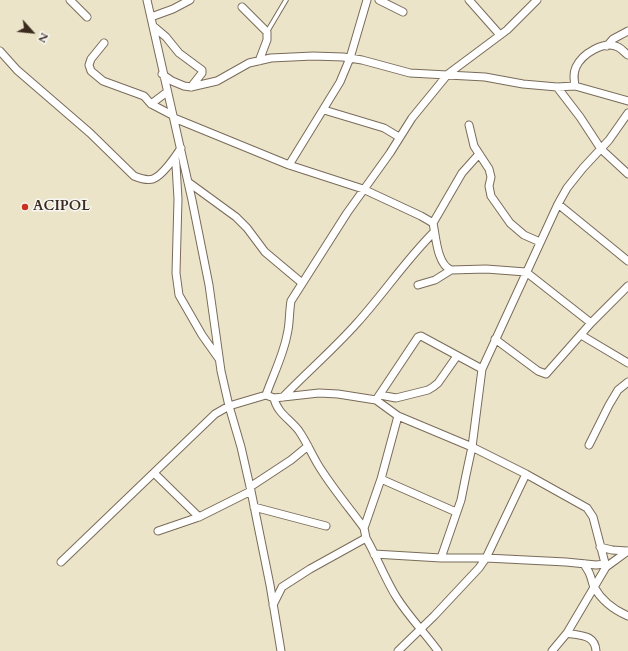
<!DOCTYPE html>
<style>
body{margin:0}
#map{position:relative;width:628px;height:651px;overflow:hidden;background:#ece4c8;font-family:Cardo,serif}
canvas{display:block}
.north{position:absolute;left:12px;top:12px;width:40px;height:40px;-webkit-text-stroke:3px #f6f6f2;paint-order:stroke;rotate:117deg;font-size:11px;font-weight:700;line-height:16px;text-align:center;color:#3b2a1e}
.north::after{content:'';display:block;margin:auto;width:14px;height:18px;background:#3b2a1e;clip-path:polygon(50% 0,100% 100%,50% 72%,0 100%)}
</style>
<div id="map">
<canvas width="628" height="651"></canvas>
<div class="north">N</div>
</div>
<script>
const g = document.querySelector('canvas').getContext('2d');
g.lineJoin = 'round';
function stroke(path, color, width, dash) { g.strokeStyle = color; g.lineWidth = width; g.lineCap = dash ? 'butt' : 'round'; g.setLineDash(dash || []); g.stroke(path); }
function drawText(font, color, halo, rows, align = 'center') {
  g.font = font + ' Cardo,serif'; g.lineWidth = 3; g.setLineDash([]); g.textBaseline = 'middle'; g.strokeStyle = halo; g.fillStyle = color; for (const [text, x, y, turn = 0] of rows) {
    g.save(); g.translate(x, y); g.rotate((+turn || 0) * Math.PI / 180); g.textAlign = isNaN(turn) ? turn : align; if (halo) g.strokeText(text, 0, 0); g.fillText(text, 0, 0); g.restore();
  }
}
const lane = new Path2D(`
 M267,32L286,0`);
const street = new Path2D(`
 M70,0L87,17
 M147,0L192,200L209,285L221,371L229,406L241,447L251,491L270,585L281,651
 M379,0L403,12
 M469,0L500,35
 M242,7L267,32V40L259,61
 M151,17L173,9L190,0
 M153,26L166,37L179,53L202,70V73L191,87
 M104,43L91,59L89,65L91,71L103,81L144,96L151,104L172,115
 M607,46L613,39L628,31
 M0,51L17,70L90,133L134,176C139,178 147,181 153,179C162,176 176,156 181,148
 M162,74L172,81L184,86L191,87L217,81L249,63L271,58L313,56L343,57L362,60L410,73L485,77L523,84L557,87L575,86L628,101
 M575,86C574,79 573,74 576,67C582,54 604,40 618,47C622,49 625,53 628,55
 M557,87L580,117L601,149L628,174
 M151,104L167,92
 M324,110L384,128L399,137
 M174,118L289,165L363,189L421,216L433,223C436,237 437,264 451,270
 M469,125L474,146L489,169L491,177L489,186L491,196L510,223L524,235L540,242
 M175,157L176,165L178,199L176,273L179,295L202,335L219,359
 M289,165L340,82L350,58L367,0
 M188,182L236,217L247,228L265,252L302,283
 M558,204L628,261
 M433,223L462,173L479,154
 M418,285L435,280L451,270L486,269L526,272L591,323
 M581,335L628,363
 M495,339L538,371L546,374L591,323L628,286
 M266,395L274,398L319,393L338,394L376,400L398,416L472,447L526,474L587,508L593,517L606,567
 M380,395L396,398L428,390L433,387L438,383L457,356
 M283,397C307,372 334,349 357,323C384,293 406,260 434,232
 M274,398C277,413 290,419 299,431C308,444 313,458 322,471C335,491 350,509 364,528
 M376,400L418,337L421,336L482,369
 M398,416L381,479L364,528L366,538C377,557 385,579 397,598C409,617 425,633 438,651
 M589,445L609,405L618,390L628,382
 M154,473L199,517
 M381,479L456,512
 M250,487L291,460L308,446
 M254,507L326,526
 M158,531L199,517L251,491
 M600,547L612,550L627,551
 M374,554L441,558H486L566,562L596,565L605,564
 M441,558L461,500L466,475L472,447L482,369L558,204L567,188L583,168L609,140L628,113
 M61,562L215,414L229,406L266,395C273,375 283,356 287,335C290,324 289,312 291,301L347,213L390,153L412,118L448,74L507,30L537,0
 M584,564C586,568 589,571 590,575C592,579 592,584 594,587C602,601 614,610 628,616
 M273,605L282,587L310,569L366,538
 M567,633C580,636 595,634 596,651
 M398,651L434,616L479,568L486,558L526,474
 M552,651L567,633L606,567L628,551`);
const markers = [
 [25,207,4,"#c8321e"]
];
const poiNames = [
 ["ACIPOL",33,207]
];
stroke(lane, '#796b5a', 5.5);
stroke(street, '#796b5a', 9);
stroke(lane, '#fff', 3.5);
stroke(street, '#fff', 7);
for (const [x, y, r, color] of markers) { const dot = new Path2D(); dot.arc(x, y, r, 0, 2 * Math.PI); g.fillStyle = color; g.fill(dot); stroke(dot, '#f6f6f2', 1.5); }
drawText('bold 14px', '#3b2a1e', '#f6f6f2', poiNames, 'left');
</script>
